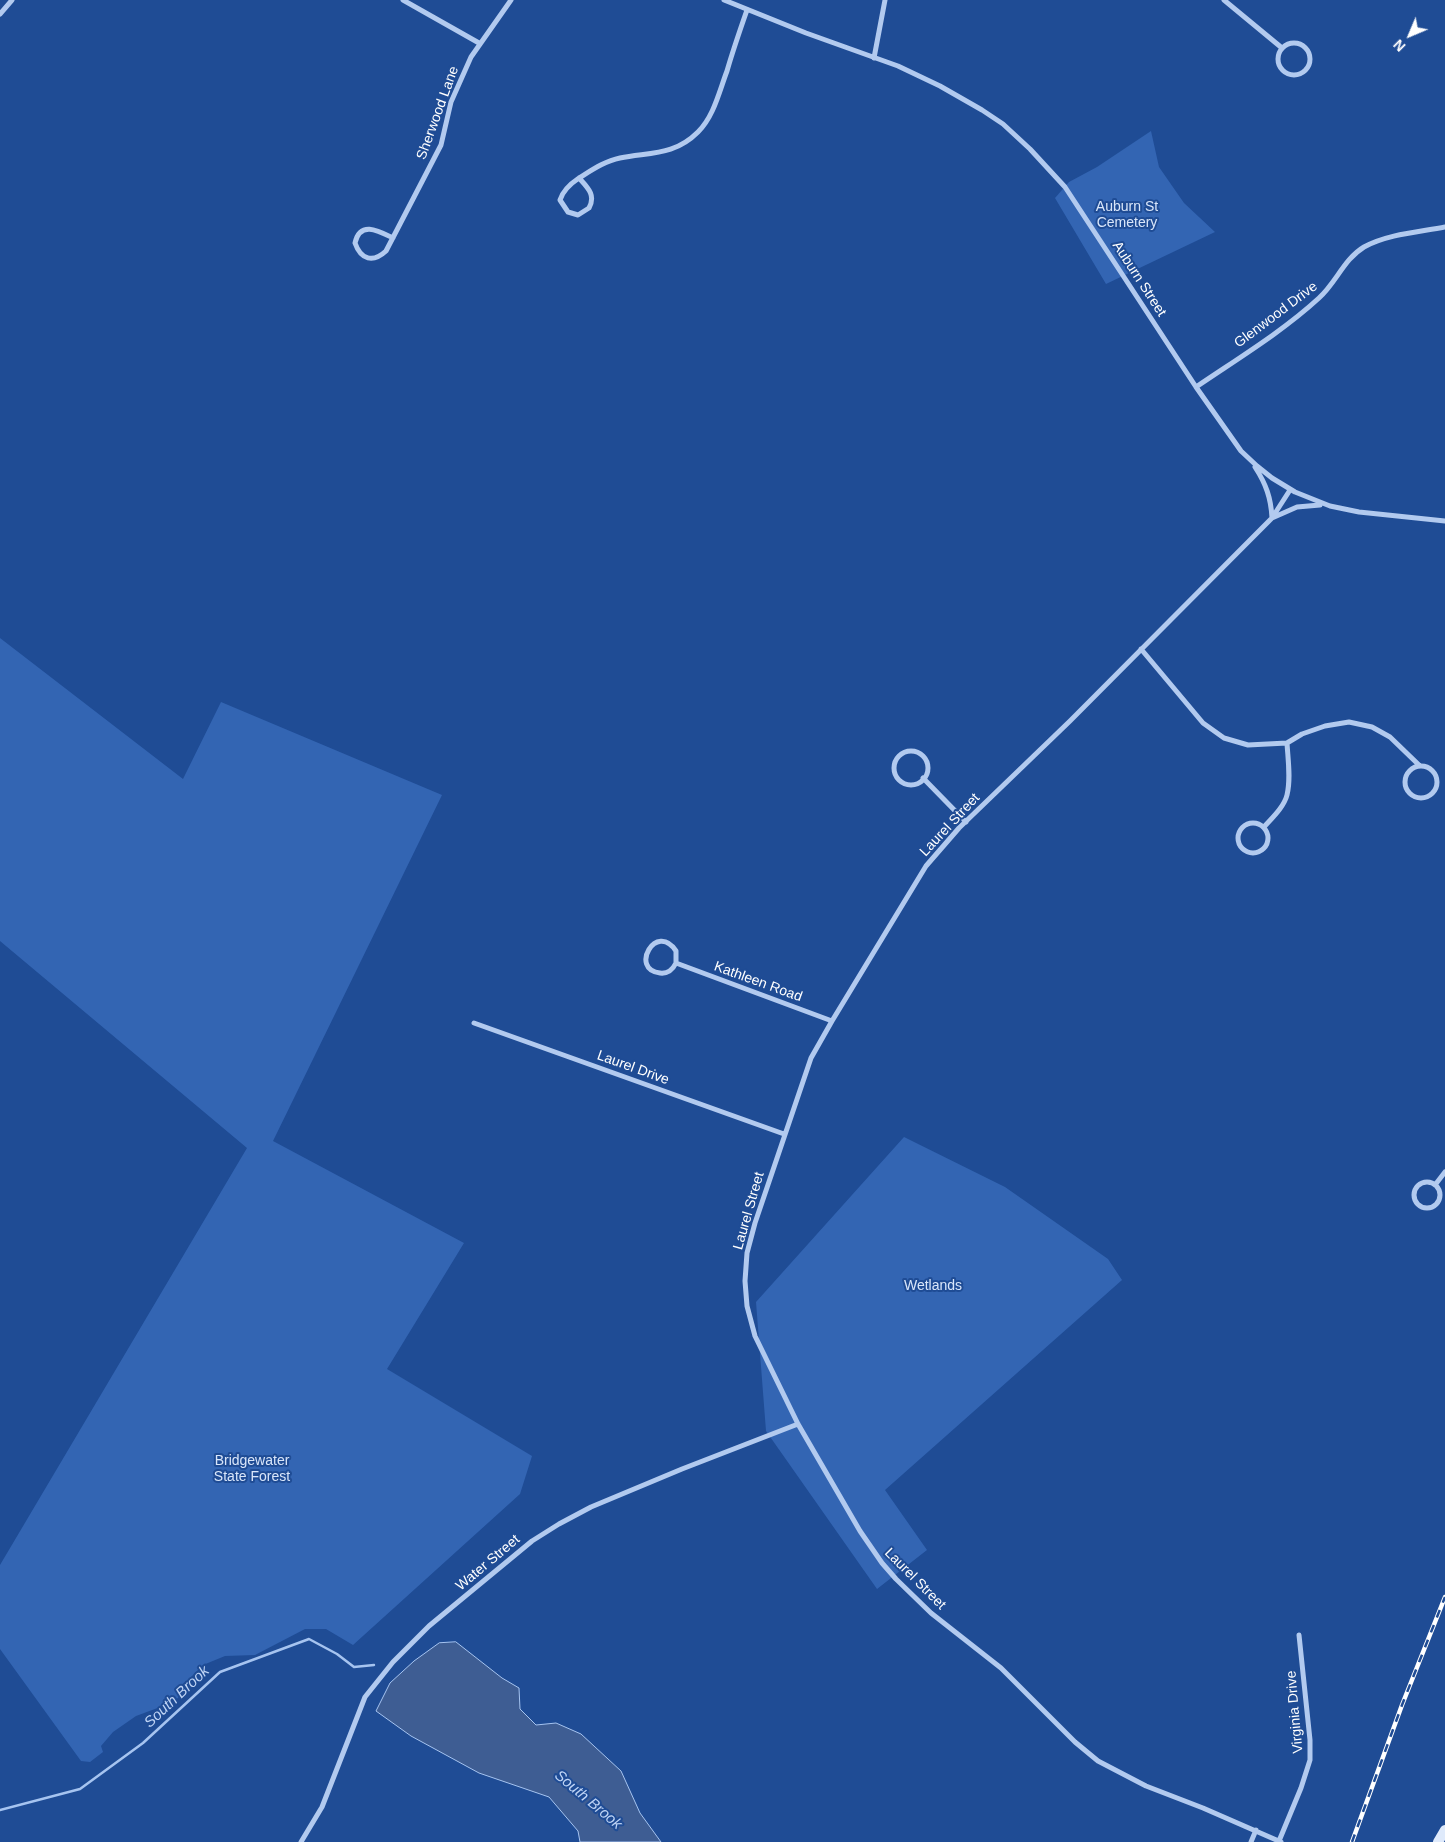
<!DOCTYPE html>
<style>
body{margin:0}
#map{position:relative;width:1445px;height:1842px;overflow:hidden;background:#1f4c95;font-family:Helvetica,sans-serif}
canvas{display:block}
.north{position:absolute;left:1385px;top:10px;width:50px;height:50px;-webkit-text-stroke:4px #1f4c95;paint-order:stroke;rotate:225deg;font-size:14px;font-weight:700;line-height:20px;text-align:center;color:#fff}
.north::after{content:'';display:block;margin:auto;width:18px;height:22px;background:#fff;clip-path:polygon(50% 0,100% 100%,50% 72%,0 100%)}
</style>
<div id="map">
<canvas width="1445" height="1842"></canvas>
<div class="north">N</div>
</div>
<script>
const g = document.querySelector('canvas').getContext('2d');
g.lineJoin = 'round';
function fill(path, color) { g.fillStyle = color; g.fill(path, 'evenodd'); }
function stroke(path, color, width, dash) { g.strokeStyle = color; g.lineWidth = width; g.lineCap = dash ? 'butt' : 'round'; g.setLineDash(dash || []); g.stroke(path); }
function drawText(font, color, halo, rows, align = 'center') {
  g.font = font + ' Helvetica,sans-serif'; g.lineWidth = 4; g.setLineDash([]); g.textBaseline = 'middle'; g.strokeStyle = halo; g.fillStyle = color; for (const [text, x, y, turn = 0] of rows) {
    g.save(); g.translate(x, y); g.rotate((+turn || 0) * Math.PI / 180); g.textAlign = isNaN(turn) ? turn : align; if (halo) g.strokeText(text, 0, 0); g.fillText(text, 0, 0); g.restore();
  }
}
const green = new Path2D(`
 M1151,131L1159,167L1184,203L1215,232L1106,284L1055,198L1069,182L1097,167Z
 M0,638L183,779L221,702L442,795L273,1141L464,1243L387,1369L532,1456L520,1494L353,1645L326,1629H305L255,1655L225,1656L203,1665L187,1681L178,1698L163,1706L136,1716L113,1732L101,1746L103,1752L90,1762L81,1761L0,1649V1565L247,1148L0,941Z
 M904,1137L1005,1187L1108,1259L1122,1280L885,1490L927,1550L877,1589L766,1431L756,1302Z`);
const water = new Path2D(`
 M456,1642L502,1678L519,1688L520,1709L536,1725L556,1723L581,1734L621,1771L640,1813L661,1842H580L578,1831L549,1797L479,1773L411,1736L376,1711L390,1683L414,1661L439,1643Z`);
const stream = new Path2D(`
 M0,1810L80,1789L143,1743L220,1672L309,1639L337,1654L354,1667L374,1665`);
const street = new Path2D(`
 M403,0L479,43
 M724,0L806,33L898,66L940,86L982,110L1003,124L1030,149L1065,187L1196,387L1241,451L1257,466L1272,478L1295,492L1330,506L1359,512L1445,521
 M1224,0L1282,48
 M0,14L12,0
 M1278 59a16 16 0 1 1 32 0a16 16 0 1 1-32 0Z
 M874,58L885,0
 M579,178C588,188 596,195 589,208L578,215L568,212L560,200C563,190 570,184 579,178C592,170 605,161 620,158C650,152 674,156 698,132C714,116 719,92 727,71C733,50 740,30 747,10
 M393,238C379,231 360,220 355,243C361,260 373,263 386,251L441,145L451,102L471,57L511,0
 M1196,387C1237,359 1282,332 1319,298C1336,283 1344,259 1364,247C1388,234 1419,232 1445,227
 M1255,467C1266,484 1271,498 1272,518L1297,507L1320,505
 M1141,649L1203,723L1224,738L1248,745L1287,743L1302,734L1325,726L1349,722L1372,727L1390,737L1420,766
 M894 768a17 17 0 1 1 34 0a17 17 0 1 1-34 0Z
 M1405 782a16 16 0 1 1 32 0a16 16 0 1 1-32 0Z
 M923,778L966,822
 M1238 838a15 15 0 1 1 30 0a15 15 0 1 1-30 0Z
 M1264,827C1272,818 1284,807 1287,795C1291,779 1288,760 1287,743
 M676,963V951C656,921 629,970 660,973C668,974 673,969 676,963L832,1021
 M474,1023L784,1134
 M1414 1195a13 13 0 1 1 26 0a13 13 0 1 1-26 0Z
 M1435,1185L1445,1172
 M1279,1841L1301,1788L1310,1760V1740L1299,1635
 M301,1842L322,1807L365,1697L393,1662L429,1626L532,1541L559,1524L591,1507L682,1469L798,1424
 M1251,1842L1256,1830
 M1281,1842L1203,1808L1146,1786L1098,1761L1075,1742L1001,1668L931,1613L896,1579L882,1563L860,1531L798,1424L755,1336L747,1306L745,1281L747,1253L755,1223L811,1058L832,1021L926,866L959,828L1070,721L1272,518L1290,490`);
const secondary = new Path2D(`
 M1438,1842L1445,1830`);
const rail = new Path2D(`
 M1352,1842L1402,1705L1445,1597`);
const streetNames = [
 ["Sherwood Lane",438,113,-70],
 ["Auburn Street",1139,279,57],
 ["Glenwood Drive",1276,315,-37],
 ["Laurel Street",950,825,-47],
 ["Kathleen Road",758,982,20],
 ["Laurel Drive",633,1068,20],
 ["Laurel Street",749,1211,-74],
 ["Water Street",488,1563,-40],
 ["Laurel Street",915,1579,45],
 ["Virginia Drive",1295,1712,-95]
];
const parkNames = [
 ["Auburn St",1127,207],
 ["Cemetery",1127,223],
 ["Wetlands",933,1286],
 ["Bridgewater",252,1461],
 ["State Forest",252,1477]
];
const waterNames = [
 ["South Brook",177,1697,-43],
 ["South Brook",588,1800,40]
];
fill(green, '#3365b3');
fill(water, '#3e5d93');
stroke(water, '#a6c4f0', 1);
stroke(stream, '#a6c4f0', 2.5);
stroke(street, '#b2caef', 5);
stroke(secondary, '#dfeafb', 10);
stroke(rail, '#fff', 4.5);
stroke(rail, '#1f4c95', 2.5, [8]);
drawText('14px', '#fff', '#1f4c95', streetNames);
drawText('14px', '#d9e6fa', '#1f4c95', parkNames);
drawText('italic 15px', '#bfd4f5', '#1f4c95', waterNames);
</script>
